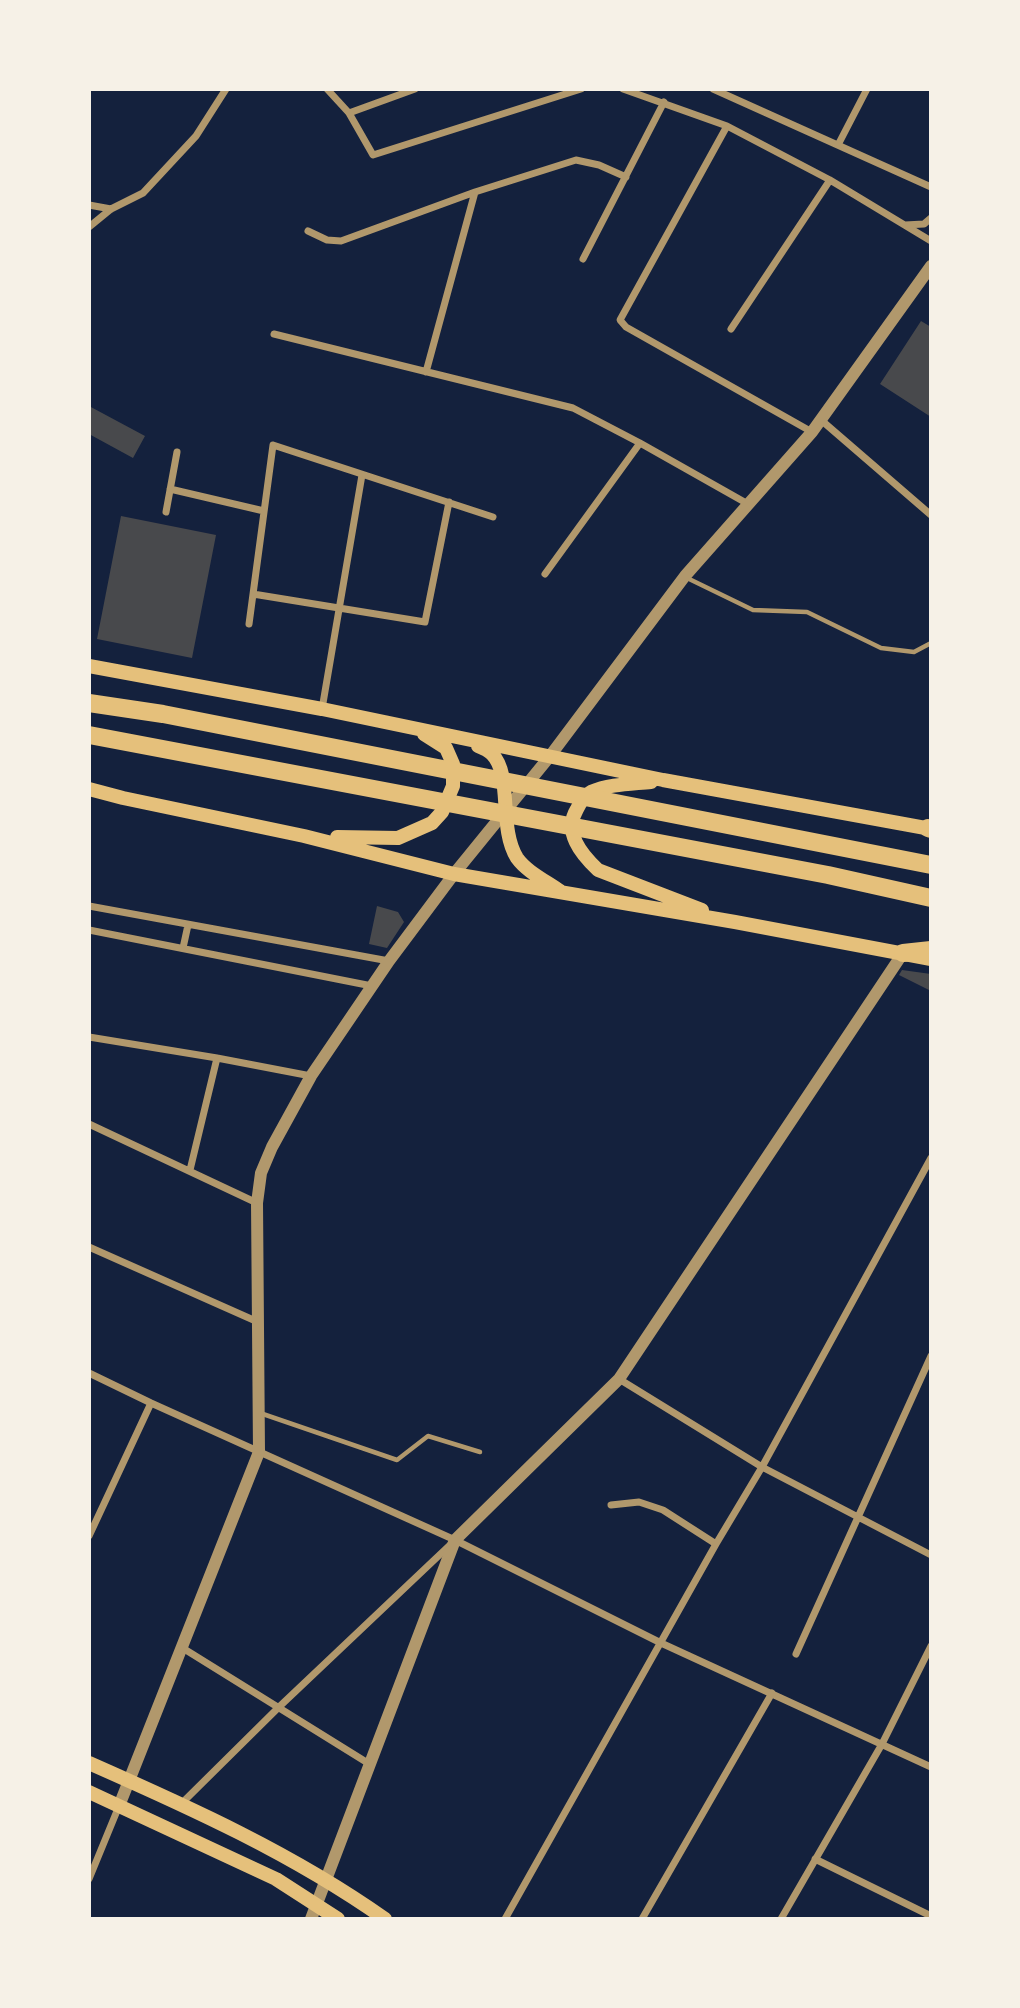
<!DOCTYPE html>
<style>
body{margin:0}
#map{position:relative;width:1020px;height:2008px;overflow:hidden;background:#14213d;font-family:Cabin,sans-serif}
canvas{display:block}
.frame{position:absolute;inset:0;border:91px solid #f6f1e7;pointer-events:none}
</style>
<div id="map">
<canvas width="1020" height="2008"></canvas>
<div class="frame"></div>
</div>
<script>
const g = document.querySelector('canvas').getContext('2d');
g.lineJoin = 'round';
function fill(path, color) { g.fillStyle = color; g.fill(path, 'evenodd'); }
function stroke(path, color, width, dash) { g.strokeStyle = color; g.lineWidth = width; g.lineCap = dash ? 'butt' : 'round'; g.setLineDash(dash || []); g.stroke(path); }
const building = new Path2D(`
 M921,321L931,327V417L880,384Z
 M89,406L145,436L133,458L89,434Z
 M121,516L216,535L192,658L97,639Z
 M377,906L398,912L404,922L387,948L369,944Z
 M902,970L931,974V991L899,975Z`);
const service = new Path2D(`
 M685,577L753,610L807,612L881,648L914,652L931,643
 M260,1413L397,1460L428,1436L480,1452`);
const minor = new Path2D(`
 M327,89L349,113L373,155L581,89
 M623,89L727,126L830,180L931,241
 M713,89L931,187
 M349,113L415,89
 M727,126L620,320L626,327L812,432
 M838,145L867,89
 M89,205L111,209
 M905,225L924,224L931,218
 M89,227L111,209L143,193L196,136L226,89
 M308,231L327,240L341,241L475,192L576,160L599,165L626,177
 M583,259L664,102
 M731,329L830,180
 M274,334L573,408L640,443L748,504
 M426,372L475,192
 M821,420L931,515
 M170,489L264,511
 M166,512L177,452
 M545,574L640,443
 M253,594L425,622L449,502
 M249,624L273,445L493,517
 M322,709L362,475
 M89,906L389,961
 M89,930L372,986
 M183,948L188,925
 M89,1037L217,1058L311,1076
 M89,1124L257,1203
 M190,1170L217,1058
 M89,1247L258,1322
 M89,1373L151,1403L455,1540L661,1643L931,1767
 M619,1379L762,1467L931,1555
 M611,1505L639,1502L663,1510L716,1544
 M89,1536L151,1403
 M181,1647L371,1765
 M796,1654L931,1356
 M181,1804L279,1707L450,1545
 M815,1859L931,1916
 M89,1879L119,1806
 M505,1919L716,1544L762,1467L931,1158
 M642,1919L772,1693
 M781,1919L882,1744L931,1646`);
const tertiary = new Path2D(`
 M119,1806L259,1452L257,1203L261,1173L272,1147L311,1076L389,961L454,874L550,756L685,576L812,432L931,266
 M311,1919L455,1540L619,1379L903,953`);
const secondary = new Path2D(`
 M89,666L322,709L663,780L931,829
 M478,746C483,748 489,751 492,754C513,775 498,828 517,858C527,872 546,881 560,891
 M651,782C632,784 609,784 591,792C585,795 580,803 577,809C563,832 581,854 598,870L702,910
 M89,789L123,798L304,836L454,874L735,922L931,959
 M337,837L398,838L432,823L442,812L453,786V764L446,748L424,734
 M89,1763C191,1808 293,1854 385,1919
 M89,1792L276,1879L338,1919`);
const motorway = new Path2D(`
 M89,703L163,714L931,865
 M89,735L828,875L931,898
 M928,828L931,829
 M903,953L931,950`);
fill(building, '#48494c');
stroke(service, '#b1986c', 4.5);
stroke(minor, '#b1986c', 7);
stroke(tertiary, '#b1986c', 12);
stroke(secondary, '#e5c07b', 14);
stroke(motorway, '#e5c07b', 18);
</script>
